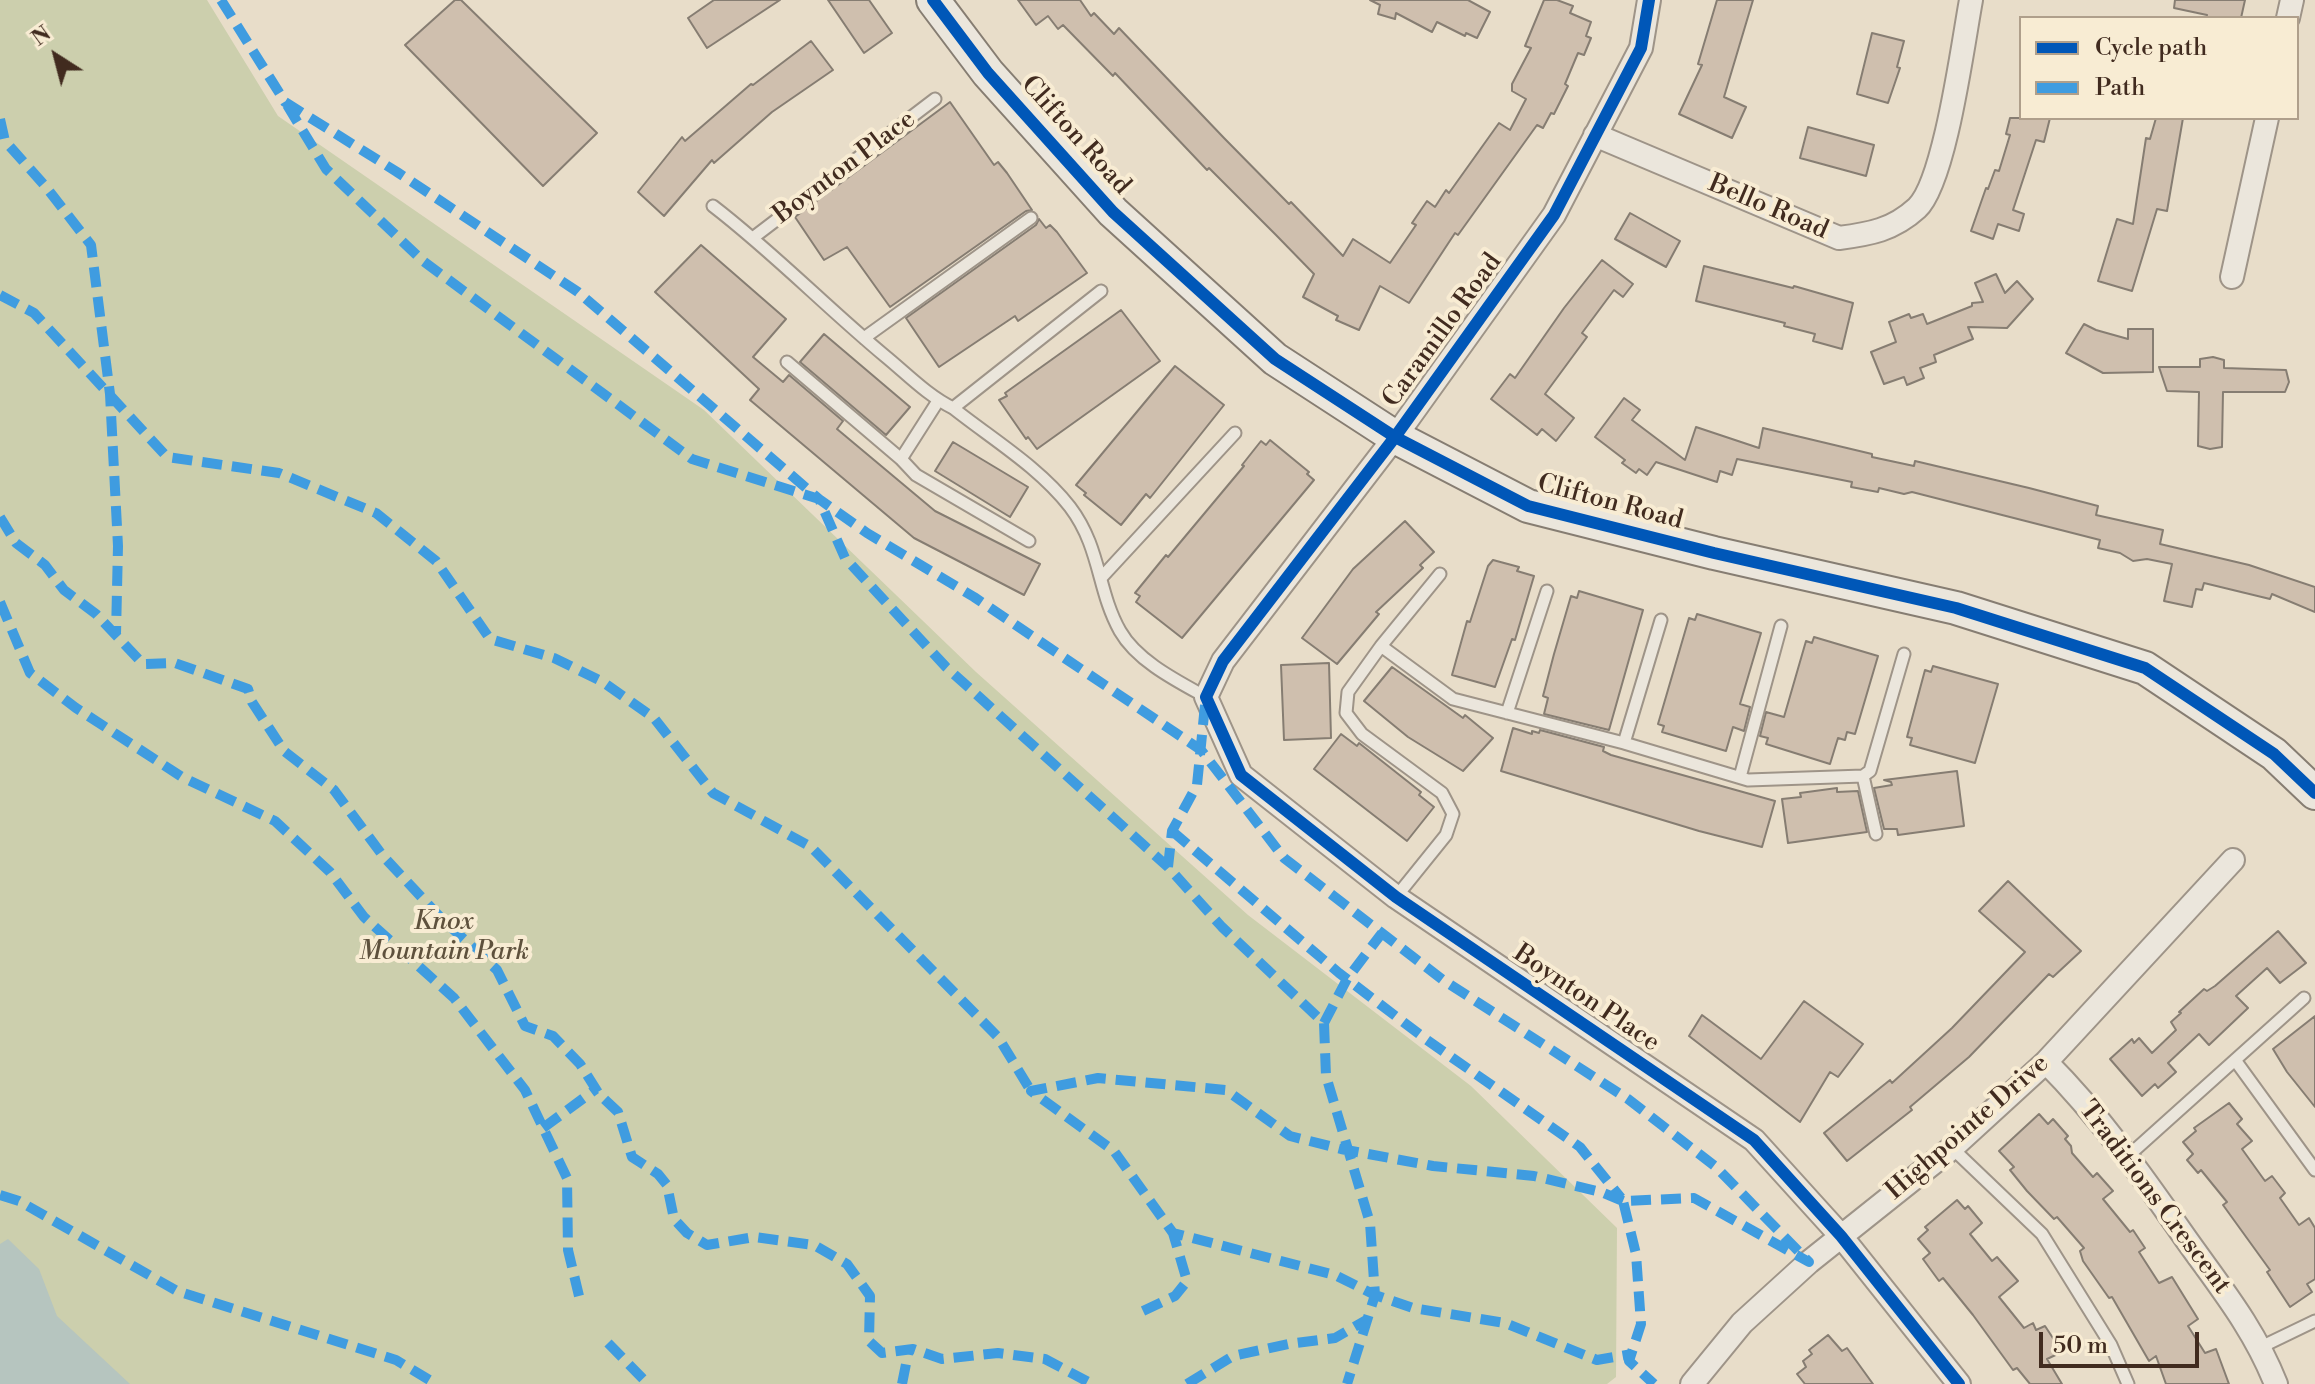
<!DOCTYPE html>
<style>
body{margin:0}
#map{position:relative;width:2315px;height:1384px;overflow:hidden;background:#e8ddc9;font-family:"Libre Bodoni",serif}
canvas{display:block}
.legend{position:absolute;left:2019px;top:16px;width:280px;height:104px;box-sizing:border-box;background:#f8ecd3;border:2px solid #af9f8b;margin:0;padding:10px 14px;list-style:none;font-size:24px;color:#412b1f}
.legend li{display:flex;align-items:center;gap:16px;height:40px}
.legend b{width:40px;border:2px solid #af9f8b}
.north{position:absolute;left:16px;top:16px;width:80px;height:80px;-webkit-text-stroke:6px #f8ecd3;paint-order:stroke;rotate:324deg;font-size:22px;font-weight:700;line-height:32px;text-align:center;color:#412b1f}
.north::after{content:'';display:block;margin:auto;width:28px;height:36px;background:#412b1f;clip-path:polygon(50% 0,100% 100%,50% 72%,0 100%)}
.scale{position:absolute;left:2039px;top:1332px;width:160px;height:36px;box-sizing:border-box;border:4px solid #412b1f;border-top:0;padding-left:10px;font-size:24px;line-height:28px;white-space:nowrap;color:#412b1f;-webkit-text-stroke:6px #f8ecd3;paint-order:stroke}
</style>
<div id="map">
<canvas width="2315" height="1384"></canvas>
<ul class="legend">
<li><b style="height:10px;background:#0057b8"></b>Cycle path</li>
<li><b style="height:10px;background:#3f9ce0"></b>Path</li>
</ul>
<div class="north">N</div>
<div class="scale">50 m</div>
</div>
<script>
const g = document.querySelector('canvas').getContext('2d');
g.lineJoin = 'round';
function fill(path, color) { g.fillStyle = color; g.fill(path, 'evenodd'); }
function stroke(path, color, width, dash) { g.strokeStyle = color; g.lineWidth = width; g.lineCap = dash ? 'butt' : 'round'; g.setLineDash(dash || []); g.stroke(path); }
function drawText(font, color, halo, rows, align = 'center') {
  g.font = font + ' "Libre Bodoni",serif'; g.lineWidth = 8; g.setLineDash([]); g.textBaseline = 'middle'; g.strokeStyle = halo; g.fillStyle = color; for (const [text, x, y, turn = 0] of rows) {
    g.save(); g.translate(x, y); g.rotate((+turn || 0) * Math.PI / 180); g.textAlign = isNaN(turn) ? turn : align; if (halo) g.strokeText(text, 0, 0); g.fillText(text, 0, 0); g.restore();
  }
}
const green = new Path2D(`
 M0,0H207L278,116L704,410L976,672L1248,915L1471,1086L1617,1228L1616,1377L1607,1384H0Z`);
const water = new Path2D(`
 M8,1239L39,1269L57,1316L130,1384H0V1244Z`);
const building = new Path2D(`
 M455,0H461L597,133L543,186L405,45Z
 M714,0H780L707,48L688,18Z
 M828,0H869L892,33L864,53Z
 M1018,0H1080L1091,16L1094,13L1114,34L1119,28L1224,138L1289,204L1291,202L1343,256L1353,239L1390,263L1416,225L1412,223L1427,201L1435,207L1446,190L1449,193L1499,123L1510,130L1526,99L1512,91V84L1531,48L1525,46L1544,0H1557L1573,6L1570,13L1591,22L1586,36L1591,38L1584,55L1578,53L1565,84L1568,86L1554,114L1551,113L1543,128L1537,125L1458,235L1455,233L1409,303L1380,286L1359,330L1336,320L1338,316L1303,297L1314,274L1276,235L1209,168L1207,170L1115,73L1113,76L1063,25L1058,29L1048,16L1036,25Z
 M1370,0H1468L1490,12L1477,38L1466,33L1465,36L1437,22L1432,32L1396,13L1395,19L1378,14L1380,5Z
 M1717,0H1753L1724,97L1746,107L1732,138L1679,114L1702,65L1698,64Z
 M2175,0H2245L2241,18H2206L2207,15L2174,8Z
 M1872,33L1904,41L1897,67L1900,68L1888,103L1857,94Z
 M811,41L833,70L772,112L714,163L712,160L664,216L638,192L682,137L685,141L751,84L753,85Z
 M950,102L994,165L998,162L1007,173L1032,210L1026,211L890,307L847,247L824,260L795,217Z
 M2010,118H2050L2044,142L2036,140L2013,210L2024,214L2019,231L1998,224L1993,239L1971,231L1986,188L1988,189L1995,170L1999,171L2010,135L2006,134Z
 M2156,118H2183L2167,211L2157,209L2132,291L2098,281L2117,219L2133,224L2146,138L2150,139Z
 M1808,127L1874,145L1866,176L1800,158Z
 M1630,213L1680,241L1666,267L1615,239Z
 M1039,219L1046,228L1050,225L1057,232L1087,273L1018,321L1015,316L939,367L906,318L1036,225Z
 M701,245L786,319L753,357L783,382L789,375L843,421L837,429L935,511L1040,564L1024,595L914,538L750,400L759,389L655,292Z
 M1602,260L1633,284L1623,297L1614,290L1582,333L1587,337L1545,394L1574,418L1556,441L1542,429L1537,435L1491,399L1510,374L1515,378L1564,308Z
 M1704,266L1793,288L1794,286L1853,303L1842,349L1813,341L1815,334L1784,326L1785,323L1696,301Z
 M1996,274L2005,293L2017,281L2033,299L2007,328L1968,327L1973,339L1934,355L1936,362L1920,368L1924,378L1907,385L1904,377L1884,384L1871,352L1896,342L1889,322L1909,314L1911,318L1923,314L1927,324L1972,306V303L1983,302L1975,283Z
 M1121,310L1160,361L1037,449L1028,437L1026,439L999,400L1007,396L1005,393Z
 M2084,324L2096,330L2128,339V329H2153V372L2103,373L2066,353Z
 M824,334L910,407L886,435L800,362Z
 M2213,357L2224,360V368L2286,370L2289,382L2285,392H2223L2222,447L2210,449L2198,446L2199,392L2167,391L2159,367H2200V359Z
 M1175,366L1224,405L1150,498L1146,494L1121,525L1084,495L1086,493L1076,485Z
 M1624,398L1640,410L1632,420L1685,460L1696,427L1759,448L1763,428L1872,454V457L1914,466L1915,461L2029,488L2098,506L2096,515L2163,530L2160,544L2249,565L2315,587V612L2272,594L2270,599L2204,583L2202,590L2196,589L2192,607L2164,601L2172,564L2147,559L2133,561L2120,553L2098,548L2100,540L1912,492L1904,494L1879,488L1878,492L1851,487L1852,482L1737,459L1732,475L1720,471L1717,482L1656,462L1647,475L1639,469L1636,473L1622,463L1625,460L1595,437Z
 M1270,440L1309,472L1307,474L1314,480L1182,638L1136,602L1140,596L1135,593L1166,555L1168,557L1244,466L1242,465L1261,441L1266,445Z
 M953,442L1028,487L1010,517L935,471Z
 M1405,521L1434,552L1420,565L1423,568L1376,612L1379,614L1337,664L1302,638L1353,569Z
 M1493,560L1519,567L1517,571L1534,576L1515,640L1512,639L1495,687L1452,675L1467,621L1470,622L1488,566Z
 M1579,591L1643,610L1609,730L1544,714L1548,698L1543,696L1554,654L1571,596L1577,598Z
 M1697,614L1761,633L1740,704L1750,707L1744,731L1733,727L1726,751L1662,732L1664,726L1658,724L1689,618L1695,620Z
 M1814,637L1878,656L1855,734L1847,732L1845,740L1838,738L1830,764L1766,744L1768,738L1760,736L1766,712L1784,717L1806,641L1812,643Z
 M1329,663L1331,738L1284,740L1281,665Z
 M1933,666L1998,684L1975,763L1910,745L1912,738L1907,737L1925,670L1931,672Z
 M1392,667L1463,718L1465,715L1493,738L1463,771L1408,737L1364,701Z
 M1513,728L1532,734V731L1539,733L1540,730L1604,747L1603,751L1611,755L1775,801L1762,847L1699,831L1501,771Z
 M1341,734L1357,746L1359,743L1421,792L1419,795L1434,807L1407,841L1314,769Z
 M1957,771L1964,826L1898,835L1897,829H1884L1874,788L1892,785L1891,782L1884,780Z
 M1837,788V792L1858,791L1867,832L1788,843L1782,799L1801,797L1800,793Z
 M2008,881L2081,951L2053,977L2049,974L1969,1057L1910,1107L1912,1110L1847,1161L1824,1133L1890,1080L1892,1083L1952,1028L2025,952L1979,911Z
 M2278,931L2306,963L2280,983L2267,968L2236,996L2248,1008L2209,1045L2199,1034L2168,1063L2176,1072L2158,1088L2155,1084L2142,1096L2110,1059L2132,1039L2134,1043L2139,1038L2152,1053L2176,1030L2171,1022L2181,1013L2179,1012L2204,989L2207,991L2215,986Z
 M1804,1001L1863,1044L1838,1077L1830,1072L1800,1122L1689,1036L1702,1015L1761,1059Z
 M2315,1016V1107L2287,1072L2273,1049Z
 M2229,1103L2242,1119L2237,1124L2252,1141L2242,1149L2265,1181L2272,1176L2285,1193L2280,1198L2299,1225L2309,1218L2315,1228V1279L2307,1284L2312,1292L2290,1307L2267,1272L2270,1270L2223,1205L2227,1202L2201,1170L2198,1173L2187,1160L2193,1154L2183,1142L2196,1131L2194,1128Z
 M2039,1114L2048,1124L2053,1119L2068,1136L2065,1139L2071,1146L2072,1153L2093,1177L2097,1173L2113,1191L2103,1199L2130,1232L2133,1230L2145,1248L2139,1252L2159,1283L2172,1277L2198,1319L2188,1326L2205,1353L2216,1349L2229,1384H2166L2156,1356L2149,1361L2112,1297L2109,1298L2083,1261L2080,1251L2084,1248L2057,1217L2054,1219L2027,1191L2010,1170L2014,1167L1999,1151Z
 M1957,1200L1965,1209L1968,1206L1982,1223L1970,1234L1992,1261L1997,1257L2018,1281L1999,1297L2024,1328L2033,1323L2036,1330L2045,1326L2062,1352L2047,1359L2062,1384H2030L2017,1368L2013,1370L1973,1315L1943,1278L1939,1281L1923,1259L1930,1253L1918,1239L1928,1230L1925,1227Z
 M1828,1335L1842,1351L1847,1348L1873,1384H1805L1797,1374L1806,1367L1803,1361L1812,1354L1809,1350Z`);
const lane = new Path2D(`
 M713,206C773,252 826,307 885,356C907,374 928,396 953,408C992,439 1039,467 1070,507C1101,548 1097,590 1120,631C1137,661 1177,681 1206,697
 M754,237L935,99
 M864,338L1031,218
 M787,362L901,459
 M938,401L901,459L916,475L1029,541
 M953,408L1101,291
 M1101,578L1235,433
 M1381,646L1453,699L1624,743L1748,780L1863,776L1870,771L1904,654
 M1507,713L1547,591
 M1624,743L1661,620
 M1863,776L1876,834
 M1740,777L1781,626
 M1396,897L1446,835L1453,814L1442,793L1362,734L1346,713L1348,692L1381,646L1440,574
 M2235,1060L2315,1170
 M1952,1148L2042,1234L2111,1345L2128,1384
 M2127,1157L2304,998
 M2261,1347L2315,1321`);
const street = new Path2D(`
 M1649,0L1641,48L1554,215L1395,437L1223,661L1206,697L1241,775L1396,897L1754,1140L1841,1236L1959,1384
 M2288,18L2292,0
 M1595,135L1839,238C1870,234 1893,230 1917,208C1945,182 1963,43 1971,0
 M2232,277L2267,118
 M2046,1062C2099,1115 2143,1177 2186,1239C2220,1287 2254,1328 2276,1384
 M1692,1384L1742,1323L1809,1262L1952,1148L2046,1062L2233,860`);
const secondary = new Path2D(`
 M933,0L988,73L1113,212L1275,359L1395,437L1528,506L1714,553L1956,608L2145,668L2274,754L2315,793`);
const quiet = new Path2D(`
 M221,0L285,102L397,172L578,292L819,499L867,533L974,597L1201,750L1284,858L1443,980L1628,1099L1716,1167L1809,1262L1694,1198L1623,1201L1636,1254L1641,1324L1629,1361L1654,1384
 M287,105L326,169L423,261L692,459L819,499L845,558L946,667L1168,867
 M0,119L5,141L46,187L91,245L110,394L118,546L116,634
 M0,295L34,313L167,457L279,473L376,513L436,561L490,639L554,658L603,682L654,718L713,793L811,847L998,1037L1031,1091
 M0,517L16,543L45,565L64,590L96,614L143,664L175,663L248,689L252,702L284,751L334,790L383,856L440,917L497,970L525,1026L553,1036L580,1064L599,1094L618,1112L632,1157L658,1174L667,1185L674,1219L687,1233L707,1245L754,1237L814,1245L847,1264L870,1296L869,1341L882,1353L913,1349L942,1359L998,1353L1045,1359L1092,1384
 M0,602L30,673L76,708L182,777L275,821L330,872L364,917L454,998L525,1090L567,1178L568,1250L579,1296
 M1205,705L1197,785L1172,831L1168,867L1222,927L1324,1023L1326,1076L1370,1223L1375,1295L1347,1384
 M1172,831L1339,973L1427,1040L1580,1147L1621,1198
 M1324,1023L1347,979L1382,933
 M543,1128L596,1089
 M0,1195L19,1201L177,1291L396,1360L436,1384
 M1623,1201L1601,1192L1534,1176L1433,1166L1341,1149L1290,1136L1226,1090L1098,1078L1031,1091L1114,1151L1173,1233L1335,1275L1375,1295L1413,1308L1505,1323L1597,1360L1632,1354
 M1143,1311L1175,1296L1187,1281L1173,1233
 M608,1343L648,1384
 M902,1384L909,1349
 M1187,1384L1233,1356L1288,1344L1335,1338L1368,1319`);
const cycleway = new Path2D(`
 M933,0L988,73L1113,212L1275,359L1395,437L1528,506L1714,553L1956,608L2145,668L2274,754L2315,793
 M1649,0L1641,48L1554,215L1395,437L1223,661L1206,697L1241,775L1396,897L1754,1140L1841,1236L1959,1384`);
const streetNames = [
 ["Clifton Road",1075,136,48],
 ["Boynton Place",845,168,-37],
 ["Bello Road",1768,208,23],
 ["Caramillo Road",1443,331,-54],
 ["Clifton Road",1610,503,15],
 ["Boynton Place",1586,999,34],
 ["Highpointe Drive",1968,1128,-41],
 ["Traditions Crescent",2154,1198,53]
];
const parkNames = [
 ["Knox",444,923],
 ["Mountain Park",444,953]
];
fill(green, '#cccfad');
fill(water, '#b6c5bf');
fill(building, '#cfbfae');
stroke(building, '#867d72', 2);
stroke(lane, '#9e9488', 15);
stroke(street, '#9e9488', 26);
stroke(secondary, '#867d72', 36);
stroke(lane, '#ebe6dc', 11);
stroke(street, '#ebe6dc', 22);
stroke(secondary, '#ebe6dc', 32);
stroke(quiet, '#3f9ce0', 10, [20, 10]);
stroke(cycleway, '#0057b8', 12);
drawText('26px', '#412b1f', '#f8ecd3', streetNames);
drawText('italic 26px', '#5e513d', '#f8ecd3', parkNames);
</script>
